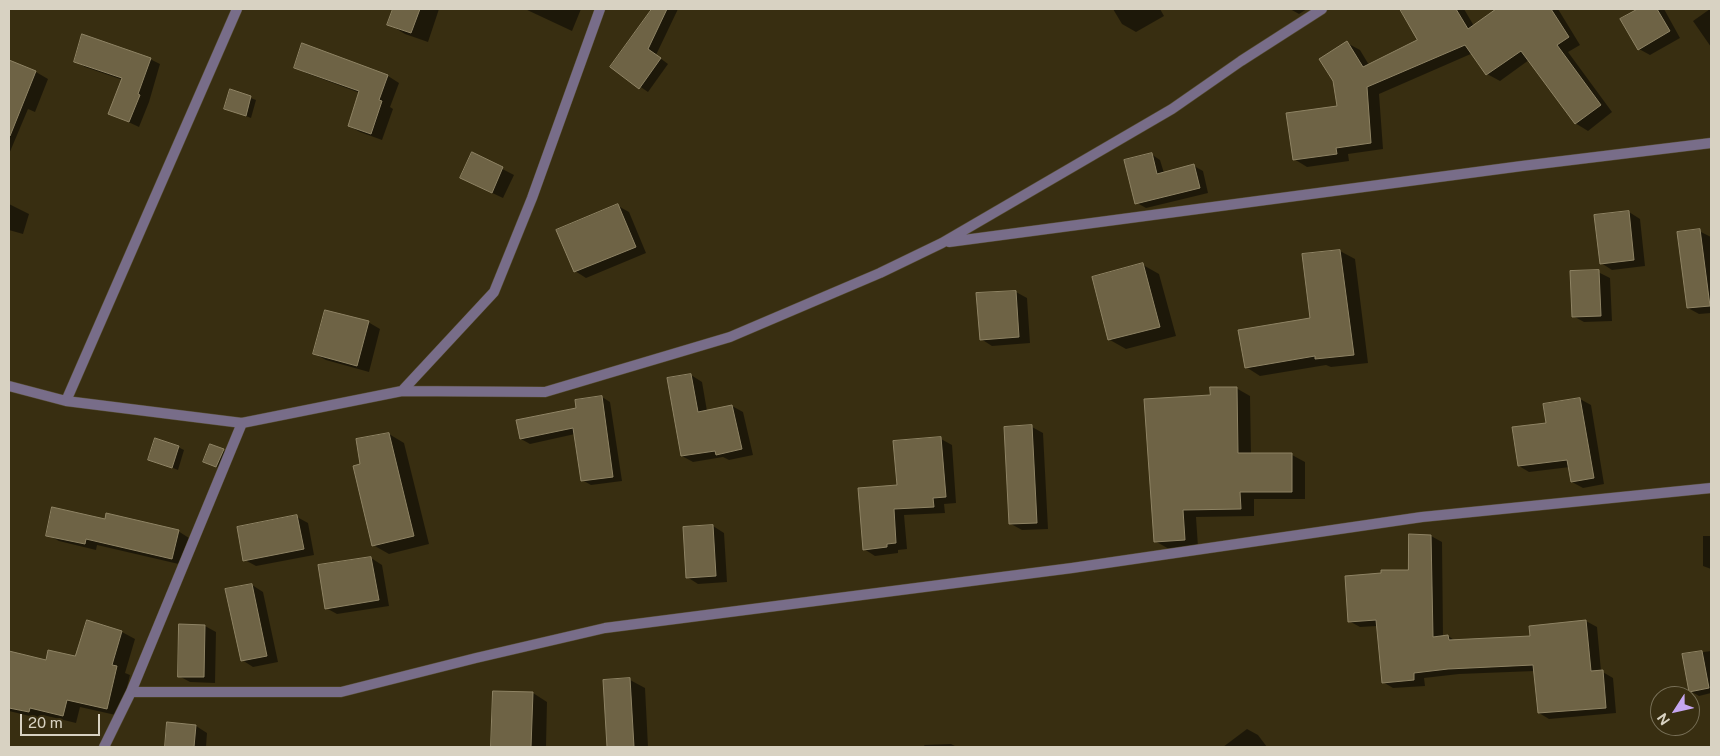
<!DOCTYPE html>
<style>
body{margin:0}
#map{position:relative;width:1720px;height:756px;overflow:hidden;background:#382e11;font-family:"Public Sans",sans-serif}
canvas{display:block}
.frame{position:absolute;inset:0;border:10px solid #d8d2c2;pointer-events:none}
.north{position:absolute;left:1650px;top:686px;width:50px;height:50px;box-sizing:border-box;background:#382e11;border:1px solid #787058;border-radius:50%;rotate:235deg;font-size:14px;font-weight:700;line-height:20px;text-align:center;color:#d8d2c2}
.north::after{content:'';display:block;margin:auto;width:18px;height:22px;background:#c5a6f1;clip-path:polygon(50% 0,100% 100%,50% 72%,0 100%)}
.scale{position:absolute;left:20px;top:714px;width:80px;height:22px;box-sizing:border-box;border:2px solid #d8d2c2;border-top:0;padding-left:6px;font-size:15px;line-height:18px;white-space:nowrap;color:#d8d2c2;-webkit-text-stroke:4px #382e11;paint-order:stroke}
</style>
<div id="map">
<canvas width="1720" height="756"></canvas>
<div class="frame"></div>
<div class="north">N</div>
<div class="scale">20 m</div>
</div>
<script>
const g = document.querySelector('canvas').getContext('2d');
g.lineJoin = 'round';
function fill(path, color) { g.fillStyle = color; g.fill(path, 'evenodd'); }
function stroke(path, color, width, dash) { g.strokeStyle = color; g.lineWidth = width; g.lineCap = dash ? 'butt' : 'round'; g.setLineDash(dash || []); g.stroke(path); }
const shadow = new Path2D(`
 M394,9H439L428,42L405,34L389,24Z
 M525,9H581L572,31Z
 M653,9H678L656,55L668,64L648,92L611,67Z
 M1113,9H1160L1164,16L1136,32L1122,24Z
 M1290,9H1307L1299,14Z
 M1402,9H1464L1474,26L1499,9H1558L1580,45L1568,52L1612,112L1588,131L1575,123L1529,60L1500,81L1487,74L1473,53L1379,94L1383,149L1348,154L1349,161L1307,167L1294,159L1338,107L1347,43L1360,50L1369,65L1419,41Z
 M1641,9H1664L1680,38L1650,55L1639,49L1622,19Z
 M1710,9H1711V47L1693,21Z
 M303,45L388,76L399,83L390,107L393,109L382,140L360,132L349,126L360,93L306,73L295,67Z
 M150,59L160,64L149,102L139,127L109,113L123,80L85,67L75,61Z
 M9,61L36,72L48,79L35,112L28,109L9,154Z
 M231,91L256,100L251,118L226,108Z
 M473,154L514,175L503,198L473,184Z
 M1151,154L1160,160L1164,173L1194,166L1203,171L1208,193L1146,208L1137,203Z
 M9,204L29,214L23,234L9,230Z
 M618,206L629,212L646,253L586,278L575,271Z
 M1629,212L1640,219L1645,266L1612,270L1601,263Z
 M1699,231L1711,237V313L1699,314L1688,308Z
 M1340,251L1355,259L1368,363L1331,367L1326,365L1260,376L1246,367L1312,319Z
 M1143,265L1159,274L1176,336L1126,349L1110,340Z
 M1598,272L1610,278L1612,321L1584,322L1573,316Z
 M1016,292L1027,298L1030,343L992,346L981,339Z
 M368,322L380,329L369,372L326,360L315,354Z
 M691,375L702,382L707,411L732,406L743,412L753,455L729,460L723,457L693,462L682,456Z
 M1236,388L1250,396L1251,454L1292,455L1305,462V499H1254V516L1196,517L1198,547L1169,549L1155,541L1212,396Z
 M602,397L610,402L622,481L591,485L582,480L575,434L530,444L521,439Z
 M1580,399L1591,405L1604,484L1583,488L1572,482L1570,467L1529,472L1519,466L1547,424Z
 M1032,427L1043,433L1048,529L1022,530L1011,524Z
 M389,434L404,443L429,544L389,554L373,545L362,465Z
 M941,439L952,445L956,503L944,504L945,513L904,515L907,549L898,550V553L875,556L864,549L898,486Z
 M178,447L184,450L178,470L150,459Z
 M223,450L229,453L222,469L204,462Z
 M297,517L308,523L314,555L256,566L245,560Z
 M106,520L178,531L189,538L183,565L97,545L96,550L59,541L48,535Z
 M713,526L724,533L727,582L698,584L687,577Z
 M1431,536L1442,542L1443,637L1448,636L1456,641L1531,638L1586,621L1597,627L1601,671L1613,678L1616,713L1549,719L1539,713L1535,671L1459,674L1424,678L1425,686L1393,688L1383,682L1377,626L1360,627L1349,621L1410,571Z
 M1703,536H1711V569L1703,566Z
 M371,558L382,565L389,606L337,614L326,608Z
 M252,585L263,592L278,662L253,667L242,660Z
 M88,621L122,632L135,639L125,673L130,675L120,716L80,707L76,723L43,715L42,719L9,711V653L47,661L76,658Z
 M205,626L216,632L215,683L190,682L179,676Z
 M1711,651V693L1699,696L1690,691L1683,655Z
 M630,680L645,688L648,747H608L604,681Z
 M495,692L533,693L547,702L546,747H493Z
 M168,723L196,726L207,733L206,747H166Z
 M1247,729L1258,735L1267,747H1223Z
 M951,744L957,747H925L924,745Z`);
const building = new Path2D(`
 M393,9H420L411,33L387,25Z
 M652,9H667L648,49L661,58L639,89L610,67Z
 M1400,9H1456L1468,29L1496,9H1551L1569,37L1557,45L1601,105L1575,124L1521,51L1486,75L1465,45L1367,87L1371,143L1336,148L1337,154L1293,160L1286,113L1337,106L1333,81L1319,59L1347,41L1363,67L1417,40Z
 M1638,9H1657L1670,31L1638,50L1620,19Z
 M82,34L151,58L138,94L140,95L129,122L108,114L122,78L74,62Z
 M302,43L388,75L379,100L382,101L371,134L348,126L359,91L294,68Z
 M9,60L36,71L10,136H9Z
 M230,89L251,96L246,116L224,109Z
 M472,152L503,167L492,193L460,178Z
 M1152,153L1157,174L1194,164L1200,188L1135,204L1124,160Z
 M618,204L636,247L574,272L556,230Z
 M1629,211L1634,260L1600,264L1594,215Z
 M1700,229L1710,306L1687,308L1677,232Z
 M1340,250L1354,355L1315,359V356L1245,368L1238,330L1310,318L1302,254Z
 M1143,263L1160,327L1108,340L1092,277Z
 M1599,270L1601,316L1572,317L1570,271Z
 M1016,291L1019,337L980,340L976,293Z
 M325,310L369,321L357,366L313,354Z
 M691,374L698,412L732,405L742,449L716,455L715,451L681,456L667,378Z
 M1210,387H1237L1238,453H1292V492H1240L1241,509L1183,510L1185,540L1154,542L1144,399L1210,395Z
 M602,396L613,477L581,481L573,428L520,439L516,420L576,408L575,400Z
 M1580,398L1594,478L1571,482L1567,460L1518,466L1512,427L1546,423L1543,404Z
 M1032,425L1037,523L1009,524L1004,427Z
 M389,433L414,536L372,546L353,466L360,464L356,439Z
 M941,437L946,497L933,498L934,507L894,509L896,543L887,544V547L863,550L858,488L897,485L893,441Z
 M155,438L179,446L172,468L148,460Z
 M210,444L224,449L216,467L203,462Z
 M52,507L105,519L106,513L179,530L172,559L86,539L85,544L46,536Z
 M297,515L304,549L243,561L237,527Z
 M713,525L716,576L686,578L683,527Z
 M1409,534L1431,535L1433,637L1448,635L1449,640L1530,636L1529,626L1586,620L1591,671L1603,670L1606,708L1538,713L1533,665L1448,669L1414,673V680L1382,683L1376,620L1348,622L1345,576L1381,573V570H1408Z
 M371,557L379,600L325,609L318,565Z
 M252,584L267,656L241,661L225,589Z
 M87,620L122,631L112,665L117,666L107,709L67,700L63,716L30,708L29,712L9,708V651L46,660L48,650L75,656Z
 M179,624L205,625L204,677H178Z
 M1702,651L1709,688L1689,692L1682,654Z
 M630,678L634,747H607L603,680Z
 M493,691L533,692L531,747H491Z
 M167,722L196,725L194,747H165Z`);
const minor = new Path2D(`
 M949,242L1522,166L1711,143
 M9,386L66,401L242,423L402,391L545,392L730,337L880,273L942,243L1172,109L1241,61L1322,9
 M402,391L494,292L532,198L600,9
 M66,401L237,9
 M131,692H341L476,658L605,628L1072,568L1422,517L1711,488
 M104,747L131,692L242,423`);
fill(shadow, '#0007');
fill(building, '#6e6345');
stroke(building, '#8e8364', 1);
stroke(minor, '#554c31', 11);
stroke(minor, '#786d89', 10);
</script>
